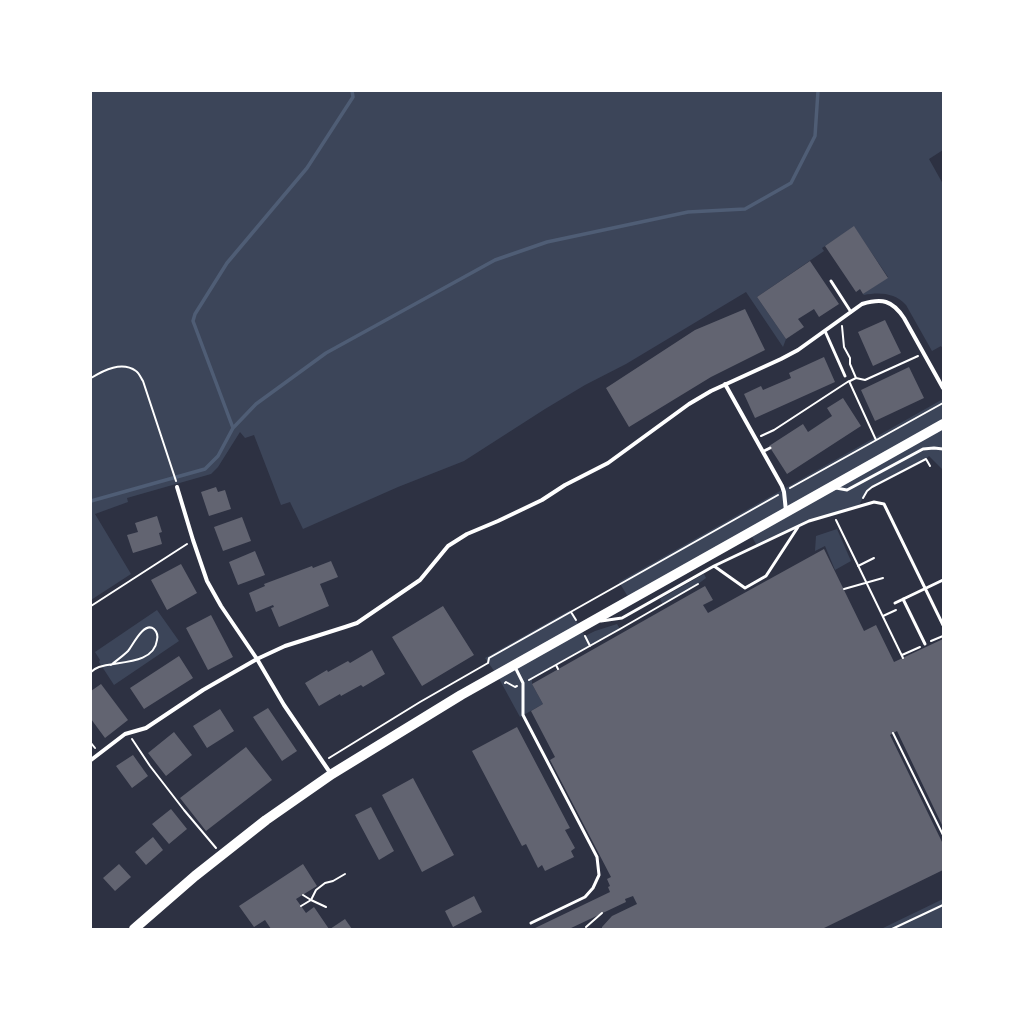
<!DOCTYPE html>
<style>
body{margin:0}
#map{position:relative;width:1034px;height:1020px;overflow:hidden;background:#2d3142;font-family:Arial,sans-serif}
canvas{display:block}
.frame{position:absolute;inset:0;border:92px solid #fff;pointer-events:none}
</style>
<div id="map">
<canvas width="1034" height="1020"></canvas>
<div class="frame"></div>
</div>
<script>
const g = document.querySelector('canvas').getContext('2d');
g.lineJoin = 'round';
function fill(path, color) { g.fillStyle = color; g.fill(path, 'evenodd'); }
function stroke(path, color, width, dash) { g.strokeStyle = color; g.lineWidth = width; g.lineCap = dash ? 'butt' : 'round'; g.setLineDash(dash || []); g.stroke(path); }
const green = new Path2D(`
 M91,91H943V150L929,159L943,184V349L941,346L932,351L906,305C895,293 880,292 864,295L863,294L888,277L854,227L822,248L824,251L757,297L786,339L783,347L746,292L626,364L585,385L545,409L464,461L398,487L303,529L290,502L281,505L254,435L245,438L240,432L218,467L211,474L127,498L128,502L95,514L131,574L91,600Z
 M943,399V468L942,469L929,456L926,459L872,487L867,491L858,507L809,521L757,546L750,533L630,600L619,582Z
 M837,529L851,561L835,570L825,546L815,551L816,536Z
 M704,574L706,578L694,587L663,605L660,599Z
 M157,610L179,641L114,685L99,662L100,660L95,652Z
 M570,610L585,636L595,631L617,624L620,629L532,678V684L543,704L520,717L497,675L485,658Z
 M943,899V929H881Z`);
const stream = new Path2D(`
 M233,428L193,321L195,314L227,263L307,168L353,97L352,91
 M91,501L205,469L218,456L233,428L256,404L326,353L495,260L547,242L688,212L745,209L791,183L815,136L818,91`);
const building = new Path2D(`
 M854,226L888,278L863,294L860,289L856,292L825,246Z
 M810,261L839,304L819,317L814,309L798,319L804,327L786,339L757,297Z
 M745,309L765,350L711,377L629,427L606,388L695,330Z
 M885,320L901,353L873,366L858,332Z
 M824,357L835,382L755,418L744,394L761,386L763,390L791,378L789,373Z
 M909,367L924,398L875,421L861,390Z
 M843,398L861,426L787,474L769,446L803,424L808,432L832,416L827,408Z
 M216,487L218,492L225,490L231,509L209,516L201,492Z
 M157,516L162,532L159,533L162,544L133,553L127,535L138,532L135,523Z
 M242,517L251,541L223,551L214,527Z
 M824,549L864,631L876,625L894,662L943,639V827L897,731L890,735L943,844V870L822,929H602V927L612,916L637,904L633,896L625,899L626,902L569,929H533L610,892L608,887L610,886L607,879L611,877L550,760L555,757L531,711L543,704L532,684L705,586L713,600L703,605L708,613Z
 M255,551L265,575L238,585L229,562Z
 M331,561L338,577L320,584L329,606L279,627L271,608L274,607L273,605L256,612L249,593L265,586L264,584L312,566L313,568Z
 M181,564L197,593L167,610L151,580Z
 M443,606L474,655L422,686L392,637Z
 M211,615L233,657L208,670L186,628Z
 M372,650L385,674L363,687L361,685L341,696L340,694L319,706L305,683L327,670L328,672L348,661L350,663Z
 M179,656L193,678L144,709L130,688Z
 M101,684L128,720L105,738L91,719V691Z
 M268,708L297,751L282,761L253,717Z
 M220,709L234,731L207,748L193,726Z
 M517,727L570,828L565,830L575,848L571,851L574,857L545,871L542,865L538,868L526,844L522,846L472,751Z
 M174,732L192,755L166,776L148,753Z
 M246,747L272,780L206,831L180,798Z
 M133,755L148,776L132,788L116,766Z
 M413,778L454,855L422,872L382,795Z
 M371,807L394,851L379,860L355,815Z
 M171,809L187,829L169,844L152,824Z
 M153,837L163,850L146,865L135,852Z
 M119,864L131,877L115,891L103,878Z
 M303,864L317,886L296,899L306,913L314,907L329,929H271L265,920L254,927L239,906Z
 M474,896L482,912L453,927L445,911Z
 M345,919L352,929H330Z`);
const path = new Path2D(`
 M842,326L844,347L850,358V364L856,378
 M91,378C104,370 122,361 136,371C139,373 141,378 143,381L176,481
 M850,381L856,378L865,380L918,356
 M761,436L774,430L849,381L876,440
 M790,488L943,403
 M863,498L867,491L872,487L926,459L930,466
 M836,520L903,658
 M858,566L874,558
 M844,589L883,578
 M91,606L187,544
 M571,612L576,620
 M883,616L896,610
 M585,636L590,646
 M931,641L943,636
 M902,655L920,647
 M556,665L558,669
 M91,672C93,670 96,668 99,667C116,661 154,665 157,640C158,636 157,632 154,629C144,621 133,645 128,651C123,656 117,660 111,665
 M529,680L620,629L698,584
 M505,683L506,682L515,687L517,686
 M893,733L943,835
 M132,739L150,766L184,810L216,848
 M91,743L95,748
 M329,758L420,702L488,663L489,658L778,495
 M303,895L311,900L316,890L325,883L333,881L345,874
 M301,906L311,900L326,907
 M586,927L602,913
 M892,929L943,905`);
const service = new Path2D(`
 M831,281L851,312
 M825,331L845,376
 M764,451L770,448
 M836,488L847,490L923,449L934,448L943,449
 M714,566L745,588L766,576L798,527
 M903,599L925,644
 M895,603L943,580
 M601,621L622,618L714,566L809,521L874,502L884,504L943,625
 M515,667L523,683V715L597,857L599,875L593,888L585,897L531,923`);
const minor = new Path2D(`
 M725,384L782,486L784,492L786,511
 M177,487L193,540L207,581L221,606L257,659L284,705L331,774
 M91,760L125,734L146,728L203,690L257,659L285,646L345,627L357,623L420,580L448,546L467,534L498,521L542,500L565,485L608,463L689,404L711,391L781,359L798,350L862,304C882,298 892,300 904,318L943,388`);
const primary = new Path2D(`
 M134,929L195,876L266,820L332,774L461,695L943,424`);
fill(green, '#3c4559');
stroke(stream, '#4f5d75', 3.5);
fill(building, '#626471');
stroke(path, '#fff', 2);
stroke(service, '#fff', 3);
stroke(minor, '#fff', 4);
stroke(primary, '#fff', 10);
</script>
